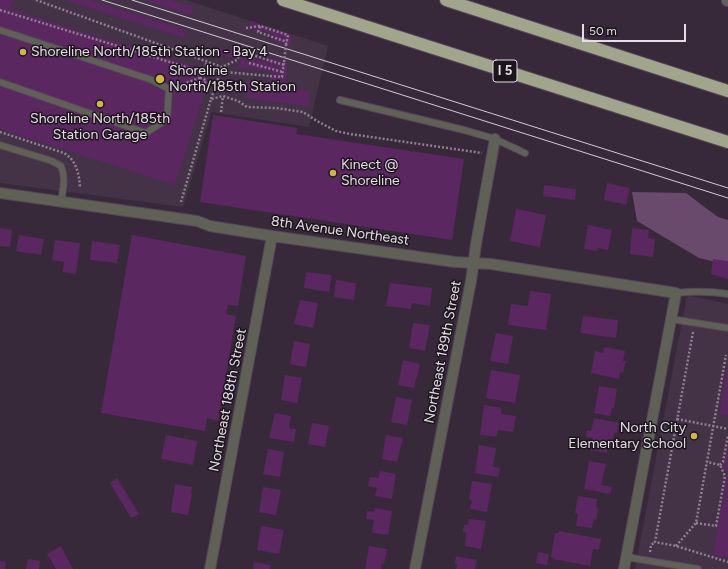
<!DOCTYPE html>
<style>
body{margin:0}
#map{position:relative;width:728px;height:569px;overflow:hidden;background:#38293a;font-family:Figtree,sans-serif}
canvas{display:block}
.scale{position:absolute;left:582px;top:24px;width:104px;height:18px;box-sizing:border-box;border:2px solid #e6dde7;border-top:0;padding-left:5px;font-size:12px;line-height:14px;white-space:nowrap;color:#e6dde7;-webkit-text-stroke:3px #1c151c;paint-order:stroke}
</style>
<div id="map">
<canvas width="728" height="569"></canvas>
<div class="scale">50 m</div>
</div>
<script>
const g = document.querySelector('canvas').getContext('2d');
g.lineJoin = 'round';
function fill(path, color) { g.fillStyle = color; g.fill(path, 'evenodd'); }
function stroke(path, color, width, dash) { g.strokeStyle = color; g.lineWidth = width; g.lineCap = dash ? 'butt' : 'round'; g.setLineDash(dash || []); g.stroke(path); }
function drawText(font, color, halo, rows, align = 'center') {
  g.font = font + ' Figtree,sans-serif'; g.lineWidth = 3; g.setLineDash([]); g.textBaseline = 'middle'; g.strokeStyle = halo; g.fillStyle = color; for (const [text, x, y, turn = 0] of rows) {
    g.save(); g.translate(x, y); g.rotate((+turn || 0) * Math.PI / 180); g.textAlign = isNaN(turn) ? turn : align; if (halo) g.strokeText(text, 0, 0); g.fillText(text, 0, 0); g.restore();
  }
}
const built = new Path2D(`
 M0,0H186L328,46L309,127L212,112L183,207L0,183Z
 M687,295L728,304V569H635Z`);
const green = new Path2D(`
 M632,192L686,193L718,217L728,220V265L699,258L637,221Z`);
const building = new Path2D(`
 M0,0H13L10,9L200,68L198,75L209,79L175,185L0,129Z
 M64,0H91L186,30L184,38Z
 M144,0H170L194,7L191,15Z
 M251,21L292,35L290,46L274,41L275,35L249,27Z
 M216,47L236,53L235,59L214,53Z
 M242,55L267,62L269,57L288,63L286,83L269,81L272,71L238,68Z
 M247,79L273,83V85L286,87V88L310,91L309,106L245,98Z
 M213,115L297,128L296,134L464,159L452,240L200,202Z
 M607,183L630,188L626,205L604,200Z
 M544,185L576,189L575,200L543,196Z
 M516,209L546,215L540,247L510,241Z
 M588,225L612,230L608,250L598,248L597,251L584,249Z
 M0,228L12,230L10,247L0,246Z
 M632,228L649,230L648,238L655,239L653,257L630,254Z
 M19,235L44,239L41,255L16,251Z
 M132,235L246,256L238,306L228,305L226,314L236,316L218,421L207,418L205,431L101,413Z
 M55,240L80,243L76,274L63,272L64,262L52,260Z
 M92,241L120,245L117,263L90,260Z
 M713,259L728,261V279L711,274Z
 M306,272L332,275L329,292L304,288Z
 M336,280L356,283L354,300L334,297Z
 M390,283L432,288L430,306L412,303L411,309L386,306Z
 M530,291L551,294L546,330L508,325L511,304L528,306Z
 M300,300L318,303L313,328L294,324Z
 M583,316L618,320L616,338L580,333Z
 M413,323L430,325L425,351L409,348Z
 M496,333L513,336L508,364L490,361Z
 M294,341L310,344L306,367L290,364Z
 M604,347L625,351L623,361H626L623,373L620,372L619,379L591,373L595,351L603,353Z
 M403,360L420,364L417,378H416L414,388L398,385Z
 M727,368H728V416L719,414Z
 M491,370L520,375L515,403L486,398Z
 M285,375L302,378L297,403L281,400Z
 M599,386L617,389L614,408H612L610,416L594,413Z
 M396,397L412,400L407,425L391,422Z
 M484,405L502,408L501,414L516,416L513,432L498,430L496,437L480,435Z
 M275,413L291,416L289,428L296,429L294,442L269,438Z
 M594,418L619,423L617,433H614L612,446L609,445L607,453L590,450L593,438L586,437L587,430L591,431Z
 M312,423L329,426L325,447L308,444Z
 M166,435L197,441L193,465L161,459Z
 M386,435L403,438L397,462L382,459Z
 M727,444H728V471L723,470Z
 M479,445L496,448L493,467L500,468L498,477L475,473Z
 M268,449L284,452L280,477L263,474Z
 M589,461L606,464L601,485L612,487L610,494L584,489Z
 M380,471L396,474L392,499L375,496L377,488L368,486L370,477L378,478Z
 M727,474H728V557L713,554Z
 M117,478L139,514L131,518L110,483Z
 M472,481L492,484L487,512L470,509L472,500H469Z
 M175,484L192,487L191,494H192L188,515L171,512Z
 M263,487L281,490L276,515L259,512Z
 M578,496L597,499L596,507L598,508L596,520L594,519L592,528L576,526L578,514L575,513Z
 M375,508L392,511L388,535L372,533L374,520L366,519L367,511L374,512Z
 M469,519L486,521L481,549L465,546L466,533L463,532L464,525H468Z
 M261,526L284,530L279,554L257,550Z
 M559,531L601,539L599,550L593,549L590,566L554,559V558L551,557L555,533H559Z
 M61,546L73,569H56L47,554Z
 M369,546L387,549L384,564L382,563L381,569H365Z
 M538,552L549,554L547,565L536,563Z
 M456,556L477,560L475,569H456L457,564H455Z
 M28,559L40,561L39,569H26Z
 M0,561L6,562L5,569H0Z
 M254,562L271,565L270,569H253Z`);
const path = new Path2D(`
 M36,0L222,67L237,60L241,51
 M0,10L199,71
 M246,28L260,26
 M286,45L288,35L260,26L258,32L287,42
 M240,51L284,65
 M249,63L283,72
 M270,76L282,77L284,62
 M200,80L197,87L203,89L206,80L200,78
 M183,84L200,78L207,62
 M211,99L222,67
 M221,112L223,96
 M0,132L64,153C76,160 79,173 80,187
 M181,202L211,99L223,96L238,101L247,107L276,108L303,112L317,121L336,131L350,134L482,153
 M693,332L655,542L676,546L728,562
 M677,419L728,429
 M720,465L723,462L728,435
 M696,523L716,526L725,476L720,465L707,462
 M676,546L696,523L726,355
 M650,552L651,545L655,542`);
const lane = new Path2D(`
 M0,30L152,80L169,89L167,119L146,133L0,82
 M340,100L464,130L495,139L525,153
 M0,145L52,161L61,166C66,178 63,189 61,202
 M676,293C694,291 710,291 728,294
 M671,319L728,328
 M626,557L698,569`);
const street = new Path2D(`
 M727,1V0
 M0,193L197,221L210,226L272,236L455,262L491,264L676,293L624,569
 M210,569L272,236
 M415,569L471,281L476,244L495,139`);
const highway = new Path2D(`
 M283,0L728,142
 M446,0L728,91`);
const tram = new Path2D(`
 M102,0L728,198
 M132,0L728,188`);
const pathBridge = new Path2D(`
 M284,62L286,45
 M199,71L201,70L270,76`);
const markers = [
 [23,52,4,"#d0b837"],
 [160,79,5,"#d0b837"],
 [100,104,4,"#d0b837"],
 [333,173,4,"#d0b837"],
 [694,436,4,"#d0b837"]
];
const shields = [
 [505,71,24]
];
const shieldNames = [
 ["I 5",505,71]
];
const poiNames = [
 ["Shoreline North/185th Station - Bay 4",31,52],
 ["Shoreline",169,71],
 ["North/185th Station",169,87],
 ["Shoreline North/185th",100,119,"center"],
 ["Station Garage",100,135,"center"],
 ["Kinect @",341,165],
 ["Shoreline",341,181],
 ["North City",686,428,"right"],
 ["Elementary School",686,444,"right"]
];
const streetNames = [
 ["8th Avenue Northeast",340,231,8],
 ["Northeast 189th Street",443,352,-79],
 ["Northeast 188th Street",228,400,-79]
];
fill(built, '#443247');
fill(green, '#694a6d');
fill(building, '#5a2761');
stroke(lane, '#544656', 8);
stroke(street, '#544656', 12);
stroke(highway, '#544656', 14);
stroke(path, '#8e818f', 2.5, [2, 2]);
stroke(lane, '#5f6157', 6);
stroke(street, '#5f6157', 10);
stroke(highway, '#a0a58c', 12);
stroke(tram, '#d4cad5', 1);
stroke(pathBridge, '#8e818f', 2.5, [2, 2]);
for (const [x, y, r, color] of markers) { const dot = new Path2D(); dot.arc(x, y, r, 0, 2 * Math.PI); g.fillStyle = color; g.fill(dot); stroke(dot, '#1c151c', 1.5); }
for (const [x, y, w] of shields) { const box = new Path2D(); box.roundRect(x - w / 2, y - 11, w, 22, 3); g.fillStyle = '#1c151c'; g.fill(box); stroke(box, '#e6dde7', 1); }
drawText('bold 13px', '#e6dde7', null, shieldNames);
drawText('14px', '#e6dde7', '#1c151c', poiNames, 'left');
drawText('14px', '#e6dde7', '#1c151c', streetNames);
</script>
